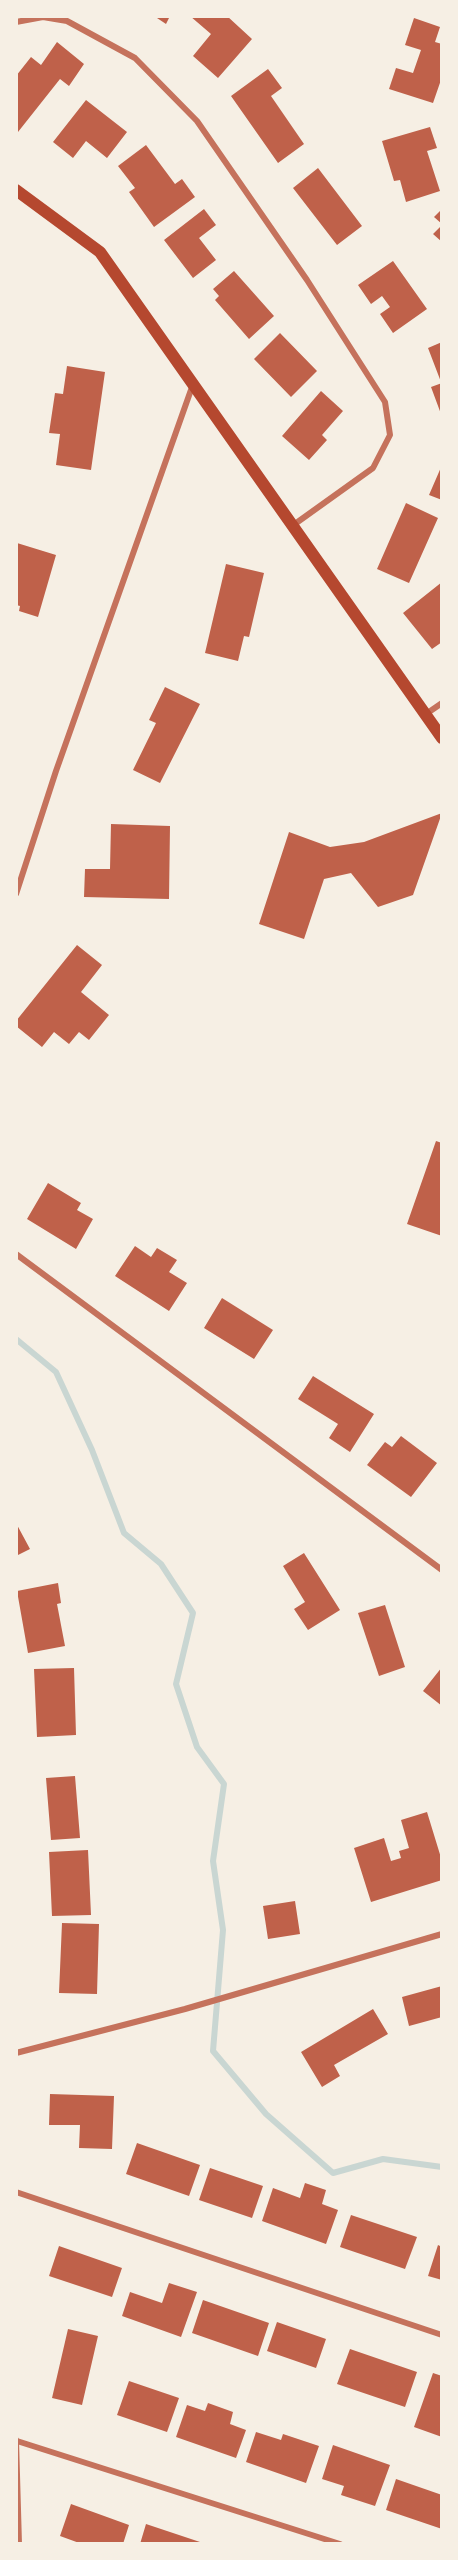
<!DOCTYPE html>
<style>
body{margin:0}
#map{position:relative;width:458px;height:2560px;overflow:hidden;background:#f6efe4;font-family:"Times New Roman",serif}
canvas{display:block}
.frame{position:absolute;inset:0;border:18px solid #f6efe4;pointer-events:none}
</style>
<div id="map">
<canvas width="458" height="2560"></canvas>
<div class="frame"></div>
</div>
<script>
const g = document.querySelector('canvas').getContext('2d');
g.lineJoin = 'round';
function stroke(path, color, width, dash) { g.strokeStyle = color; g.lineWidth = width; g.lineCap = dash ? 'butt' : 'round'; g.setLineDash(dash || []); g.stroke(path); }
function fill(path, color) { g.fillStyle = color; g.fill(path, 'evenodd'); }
const stream = new Path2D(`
 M16,1339L56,1372L92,1450L124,1533L161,1564L193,1613L176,1684L197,1747L224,1784L213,1861L223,1930L213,2051L266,2114L333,2173L383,2159L442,2167`);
const building = new Path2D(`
 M154,16H170L166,24Z
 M190,16H227L252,39L218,78L193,56L211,34Z
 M414,18L440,27L435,42L442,44V77L433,103L389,89L396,68L413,73L421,50L405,45Z
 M57,42L84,64L69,86L60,79L18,132L16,130V76L31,57L41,65Z
 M268,69L282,88L271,96L304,144L278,163L231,96Z
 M86,100L127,132L107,158L86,141L73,158L53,142Z
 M430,127L437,148L427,151L440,191L406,202L400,180L394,181L382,141Z
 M146,145L175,184L182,179L195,197L154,227L129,192L135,188L118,166Z
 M318,168L362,226L337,245L293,188Z
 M204,209L216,225L199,238L216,260L193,278L164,240Z
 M442,209V224L434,217Z
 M442,225V242L433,234Z
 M393,261L427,309L393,333L380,314L390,307L382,296L371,304L358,285Z
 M234,271L274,316L249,339L215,300L219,296L213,289Z
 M280,333L317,371L291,397L254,359Z
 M442,342V382H441L428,348Z
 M67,366L105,372L91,470L56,465L60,434L49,433L55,393L63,394Z
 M442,383V414H441L431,387Z
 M321,391L343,411L322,435L327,440L309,460L282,436Z
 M442,465V500L429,495Z
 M406,503L438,518L409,583L377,569Z
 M17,543L56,555L38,617L19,611L20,606L16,605Z
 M226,564L264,573L249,637L244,636L238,661L205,653Z
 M442,582V617L440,618L442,642L432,649L403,613Z
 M165,687L200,704L160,783L133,770L156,723L149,720Z
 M442,813L413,895L378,907L351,873L324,879L304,939L259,924L289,832L330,847L364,842Z
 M111,824L170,826L169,899L84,897L85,869H110Z
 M77,945L102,965L81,992L109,1015L89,1040L79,1032L69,1044L54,1032L42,1047L16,1026V1021Z
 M436,1141L442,1143V1236L407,1224Z
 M48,1183L81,1203L77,1210L93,1219L76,1249L27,1219Z
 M135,1246L151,1257L157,1248L177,1260L169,1272L187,1283L169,1311L115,1276Z
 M222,1298L273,1330L254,1359L204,1328Z
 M313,1376L374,1414L350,1452L329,1438L338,1424L298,1399Z
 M401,1436L437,1463L411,1497L367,1465L385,1442L392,1447Z
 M16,1523L30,1549L16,1556Z
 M304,1553L340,1610L308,1630L294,1609L305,1602L283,1566Z
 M58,1583L61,1603L57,1604L65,1646L28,1653L17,1591Z
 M385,1605L405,1667L379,1676L358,1613Z
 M442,1667V1706L423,1691Z
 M74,1668L76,1735L37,1737L34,1669Z
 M75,1776L80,1838L51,1840L46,1778Z
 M427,1812L442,1861V1880L371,1902L354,1848L384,1838L391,1861L401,1858L399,1851L409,1848L401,1820Z
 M88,1850L91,1915L52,1916L49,1852Z
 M295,1901L300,1934L268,1939L263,1906Z
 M62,1923L99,1924L97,1994L59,1993Z
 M442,1986V2017L409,2026L402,1997Z
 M373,2009L388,2034L334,2065L340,2076L322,2087L301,2052Z
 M50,2094L114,2096L112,2149L79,2148L80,2125H49Z
 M137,2143L200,2165L189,2196L126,2174Z
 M210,2168L263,2186L252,2218L199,2200Z
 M305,2183L326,2190L322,2204L338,2210L326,2244L262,2221L273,2188L300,2198Z
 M351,2215L417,2237L405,2269L340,2247Z
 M438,2245L442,2247V2280L428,2276Z
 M59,2246L122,2268L112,2297L49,2276Z
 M169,2283L197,2292L181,2337L122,2316L130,2292L162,2303Z
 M203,2300L269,2323L258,2356L192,2333Z
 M277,2322L326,2339L316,2368L267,2351Z
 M68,2329L98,2336L82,2405L52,2398Z
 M350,2349L417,2372L405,2407L337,2384Z
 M433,2373L442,2376V2437L414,2427Z
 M129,2381L179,2398L167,2432L117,2415Z
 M208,2403L233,2412L230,2424L246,2430L236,2458L176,2437L187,2405L205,2411Z
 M256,2432L281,2440L283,2434L319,2446L306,2483L246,2462Z
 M333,2445L390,2465L375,2506L341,2495L344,2486L322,2479Z
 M396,2479L442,2495V2529L386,2510Z
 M71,2504L129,2525L123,2544H82L60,2536Z
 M146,2524L203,2543V2544H140Z`);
const minor = new Path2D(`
 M16,22L43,17L67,21L135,58L197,121L307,280L385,402L390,435L373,468L292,526
 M426,714L442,703
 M16,894L56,771L192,387
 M16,1254L442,1570
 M16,2053L185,2009L442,1934
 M16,2192L442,2335
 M16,2440L19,2544
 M17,2441L340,2544`);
const secondary = new Path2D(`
 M16,190L100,252L442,738`);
stroke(stream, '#c9d6d2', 6);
fill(building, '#bf614a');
stroke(minor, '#c5725c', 6);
stroke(secondary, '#b5482f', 12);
</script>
